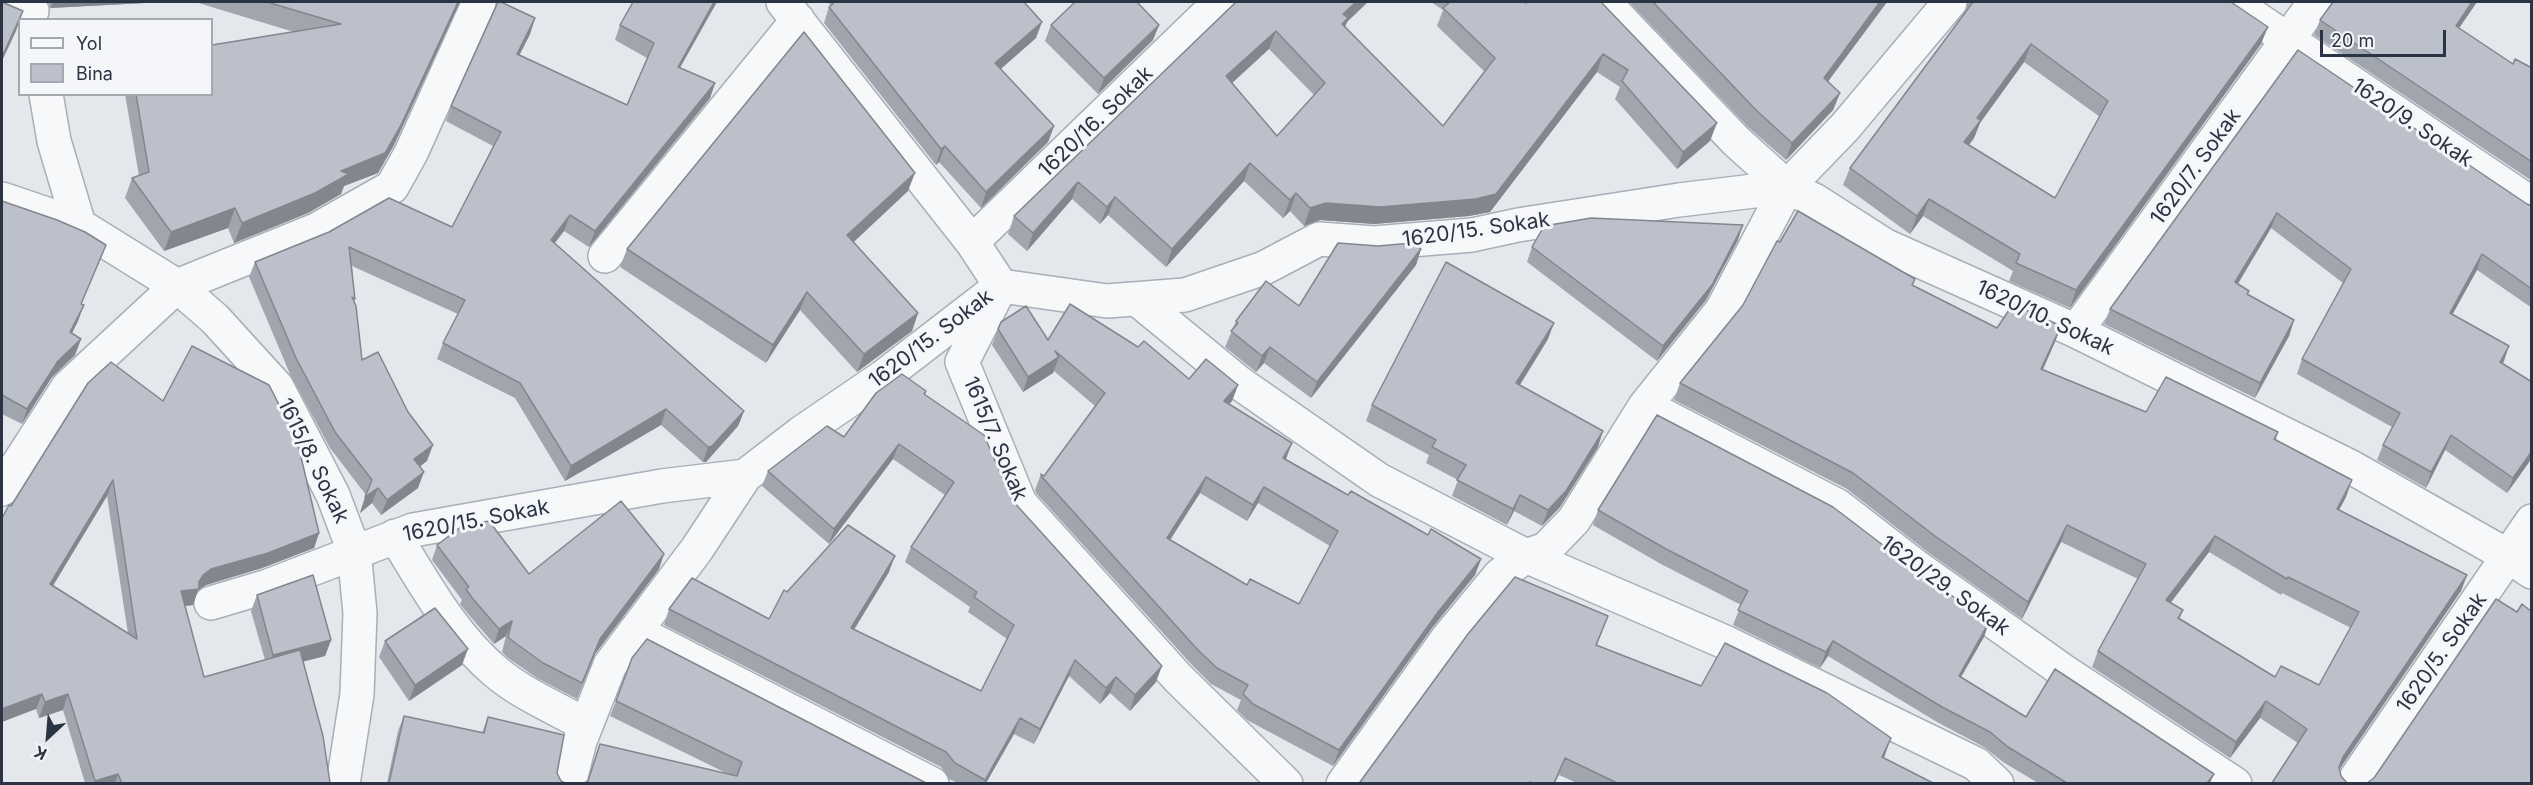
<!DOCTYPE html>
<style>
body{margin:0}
#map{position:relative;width:2533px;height:785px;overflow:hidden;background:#e4e7ec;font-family:Inter,sans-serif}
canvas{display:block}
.frame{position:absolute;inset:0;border:3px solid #2b3445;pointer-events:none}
.legend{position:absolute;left:18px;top:18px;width:195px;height:78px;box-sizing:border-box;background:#f4f6f9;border:2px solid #a4a8b1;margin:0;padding:8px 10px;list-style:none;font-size:18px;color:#2b3445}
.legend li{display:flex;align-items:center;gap:12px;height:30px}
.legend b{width:30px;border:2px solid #a4a8b1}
.north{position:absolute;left:18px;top:707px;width:60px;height:60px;-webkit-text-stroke:4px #f4f6f9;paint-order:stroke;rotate:206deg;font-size:16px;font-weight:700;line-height:24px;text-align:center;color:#2b3445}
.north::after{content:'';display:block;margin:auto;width:21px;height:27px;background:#2b3445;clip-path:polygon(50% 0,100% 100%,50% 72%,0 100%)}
.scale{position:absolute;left:2320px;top:30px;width:126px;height:27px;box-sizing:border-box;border:3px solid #2b3445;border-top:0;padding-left:8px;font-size:18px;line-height:21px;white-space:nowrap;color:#2b3445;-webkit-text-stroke:4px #f4f6f9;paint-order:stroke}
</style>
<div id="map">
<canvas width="2533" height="785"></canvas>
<div class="frame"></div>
<ul class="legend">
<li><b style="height:8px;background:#f7f8fa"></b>Yol</li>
<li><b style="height:16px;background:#bbc0ca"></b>Bina</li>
</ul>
<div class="north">K</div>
<div class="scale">20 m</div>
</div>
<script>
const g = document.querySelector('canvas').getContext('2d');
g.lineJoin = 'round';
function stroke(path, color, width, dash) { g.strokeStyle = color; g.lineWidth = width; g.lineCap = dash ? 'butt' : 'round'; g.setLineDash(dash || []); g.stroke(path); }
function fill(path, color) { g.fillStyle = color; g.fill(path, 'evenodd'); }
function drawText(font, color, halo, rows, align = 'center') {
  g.font = font + ' Inter,sans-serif'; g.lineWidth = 6; g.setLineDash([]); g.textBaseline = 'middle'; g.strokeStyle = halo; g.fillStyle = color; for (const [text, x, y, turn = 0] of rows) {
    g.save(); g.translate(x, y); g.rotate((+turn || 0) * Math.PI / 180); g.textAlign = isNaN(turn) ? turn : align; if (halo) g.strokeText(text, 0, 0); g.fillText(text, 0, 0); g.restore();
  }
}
const minor = new Path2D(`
 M11,2L32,11
 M783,2L972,242L1001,286L962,362L1020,503L1178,678L1286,784
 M1604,2L1736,141L1787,187L1814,200L1884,245L2076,331L2351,467L2508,556L2532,572
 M2232,2L2532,204
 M46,94L54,141L79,225
 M2,199L79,225L177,286L215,319L277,387L333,495L354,551L360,613L357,694L343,784
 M972,242L1220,2
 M605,256L798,20
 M1137,299L1238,382L1379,480L1526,556L1727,643L1976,764L1997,784
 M2076,331L2315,2
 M1645,406L1838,506L1918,568L2062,670L2235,784
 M2,489L68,387L177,286L316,230L392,187L411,153L479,2
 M395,536C425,584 452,635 496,672C522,694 556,708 586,725
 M211,603L268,586L413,530L662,486L745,476L801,433L883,377L1001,286L1107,301L1185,295L1264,268L1319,239L1374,243L1472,235L1518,225L1679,200L1787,187L1845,127L1950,2
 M635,631L932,784
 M569,784L580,741L610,665L697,549L745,476
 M1343,784L1447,639L1500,575L1526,556L1546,549L1574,520L1645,406L1722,310L1787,187
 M2352,784L2532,521`);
const wall = new Path2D(`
 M48,2H164L50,8Z
 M195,2H460L394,145L378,173L344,186L341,194L308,213L234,243L228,228L164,251L125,198L132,178L139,176L125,94H212L294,32Z
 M633,2L680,68L715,83L710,98L589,247L564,231L555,243L744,411L738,426L706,462H703L661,425L565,481L515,398L437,359L443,343L458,314L352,266L355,299L354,302L362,360L427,461L420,466L418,488L381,515L372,503L360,513L366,495L330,448L290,374L249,277L255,262L452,227L493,146L446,121L451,106L535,18L530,34L519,55L627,105L647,58L615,40L620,25Z
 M827,2H1024L1036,38L1001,69L1054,126L1048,142L981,208L939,162L936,165L824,23L829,7L831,5Z
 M1236,2L1347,22L1345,26L1443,126L1485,72L1437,26L1443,10L1431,2H1524L1526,3L1601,2L1710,141L1677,169L1615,99L1620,87L1597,72L1490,212L1469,216L1374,224L1320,220L1304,226L1290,211L1283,218L1244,181L1166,267L1108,215L1100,224L1072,199L1027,251L1008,234L1014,216ZM1269,49L1314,95L1277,136L1232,83Z
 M1629,2H1887L1828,81L1840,93L1833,110L1786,160L1749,128Z
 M1967,2H2231L2261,44L2070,308L2009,281L2013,271L1923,216L1910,234L1843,185L1850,168L1966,11ZM2024,62L2100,117L2055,198L1969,145L1974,138L1980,123Z
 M2333,2H2477L2459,28L2513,64L2532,68V181L2314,35L2320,20Z
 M1051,25H1159L1153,40L1098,94L1045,41Z
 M2298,50L2527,204L2532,206V308L2477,270L2452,314L2504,361L2502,363L2532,382V458L2507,493L2445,450L2426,488L2377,460L2383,445L2392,427L2297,374L2302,359L2343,283L2271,228L2238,284L2249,291L2248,294L2294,320L2289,336L2255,398L2104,324L2110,309Z
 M908,191L853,242L918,313L912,331L857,372L800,310L766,363L620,267L627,249Z
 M2,201L106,245L81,304L78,321L72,333L81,339L75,355L52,377L22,424L2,414Z
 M1738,240L1706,300L1657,361L1527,262L1532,247Z
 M1780,242L1913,285L1997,328L2061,326L2055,342L2043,370L2146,412L2278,432L2276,440L2346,497L2339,510L2467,575L2461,591L2272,783L2298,743L2260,718L2230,758L2092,667L2098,651L2138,579L2061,542L2022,619L1929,553L1847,489L1674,400L1680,383L1743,305ZM2209,552L2281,595L2282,593L2351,628L2319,685L2275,677L2180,618L2183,610L2170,603Z
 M1421,249L1416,265L1311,398L1264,363L1256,372L1225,347L1236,321L1299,306Z
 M998,329L1048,340L1189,379L1238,385L1232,401L1229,404L1286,459L1348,495L1428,535L1481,559L1475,575L1432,628L1333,766L1247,720L1237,710L1241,700L1211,684L1192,665L1036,493L1035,490L1041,474L1044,476L1095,406L1054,371L1053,373L1023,392L992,345ZM1200,493L1247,521L1258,503L1330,546L1299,604L1247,585L1170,540Z
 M1548,339L1520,385L1598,447L1560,507L1542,526L1514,511L1507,525L1452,496L1458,480L1426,463L1429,455L1366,421L1372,405Z
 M88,383L319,533L314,548L262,568L206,585L198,590L193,605L185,606L204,677L265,660L251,611L257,595L331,640L325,656L303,661L330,783H85L63,710L39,718L36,709L11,506ZM107,496L128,634L53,585Z
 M925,394L1012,500L1156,682L1130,711L1110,693L1100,704L1069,676L1034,744L1014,734L986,783H958L949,779L941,767L664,625L669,609L769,619L787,592L889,572L854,630L981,691L1007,639L968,612L970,607L905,562L911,547L945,495L893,459L829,544L762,486L768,471L844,437Z
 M1598,510L1913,568L1989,622L1984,637L1961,677L2026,717L2210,783H2038L2003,762L1984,747L1937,722L1828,656L1820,668L1733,625L1741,605L1661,564L1593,525Z
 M437,545L529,574L659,569L595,654L577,699L537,678L508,658L502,652L506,636L494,644L468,614L460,604L462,600L432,560Z
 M1602,632L1597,645L1701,686L1885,755L1884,758L1933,783H1577L1559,775L1555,783H1359L1360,782Z
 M385,641L462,665L409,701L379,657Z
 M616,701L926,783L588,781L600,744L728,774L610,716Z
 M404,716L482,733L488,717L557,773L561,781L565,783H387L398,731Z`);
const shadedWall = new Path2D(`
 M53,2H164L50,8Z
 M458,2H460L394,145L378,173L344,186L341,194L308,213L234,243L242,223Z
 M714,2H717L672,82L678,67Z
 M1356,2H1368L1347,22L1341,36L1343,14Z
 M1880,2H1887L1818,95L1824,78Z
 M2472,2H2477L2450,41L2456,26Z
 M23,11L16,31L2,61V57Z
 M535,18L530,34L512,70L517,54Z
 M1042,22L1036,38L989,79L995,63Z
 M1159,25L1153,40L1098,94L1104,78Z
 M2268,27L2261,44L2070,308L2076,290Z
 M1276,31L1269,49L1220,94L1226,76Z
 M2031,44L2024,62L1980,123L1974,138L1958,160L1964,142L1977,118Z
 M1603,54L1597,72L1490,212L1469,216L1374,224L1320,220L1304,226L1310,208Z
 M715,83L710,98L589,247L595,231Z
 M1840,93L1833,110L1786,160L1792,143Z
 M1717,123L1710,141L1677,169L1683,152Z
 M1054,126L1048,142L981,208L986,192Z
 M945,146L939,162L936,165L941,149Z
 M1250,163L1244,181L1166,267L1172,249Z
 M915,173L908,191L841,254L847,235Z
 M1078,182L1072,199L1027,251L1033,233Z
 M1296,193L1290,211L1283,218L1290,200Z
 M1115,197L1108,215L1100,224L1107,207Z
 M1929,199L1923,216L1910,234L1917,216Z
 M235,208L228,228L164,251L171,232Z
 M2277,213L2271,228L2229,298L2235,282Z
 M570,215L564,231L545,255L551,240Z
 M1743,225L1738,240L1706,300L1657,361L1663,346Z
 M1421,249L1416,265L1311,398L1317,382Z
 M2482,254L2477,270L2445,328L2450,313Z
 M807,292L800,310L766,363L773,345Z
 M84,305L78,321L65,347L70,332Z
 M918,313L912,331L857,372L864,354Z
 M2294,320L2289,336L2255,398L2260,383Z
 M1554,323L1548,339L1511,399L1516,383Z
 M2061,326L2055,342L2035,385L2041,369Z
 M81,339L75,355L52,377L22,424L27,409L58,361Z
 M2509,346L2504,361L2495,377L2500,362Z
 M1270,347L1264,363L1256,372L1262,356Z
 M1059,357L1053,373L1023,392L1028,377Z
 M1238,385L1232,401L1218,417L1224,401Z
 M666,409L661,425L565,481L571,466Z
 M744,411L738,426L706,462H703L708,447Z
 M1603,431L1598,447L1560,507L1542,526L1548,510Z
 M2451,435L2445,450L2426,488L2431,472Z
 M1292,443L1286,459L1277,474L1283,458Z
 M899,444L893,459L829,544L834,529Z
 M433,445L427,461L409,475L414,459Z
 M2532,451V458L2507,493L2513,478Z
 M424,472L418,488L381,515L387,500Z
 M1206,477L1200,493L1161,554L1167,538Z
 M113,480L107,496L45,599L50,584Z
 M2352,480L2346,497L2331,525L2337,509Z
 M1264,487L1258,503L1247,521L1253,505Z
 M378,488L372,503L360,513L365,497Z
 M1520,495L1514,511L1507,525L1513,509Z
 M2067,525L2061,542L2022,619L2028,602Z
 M319,533L314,548L262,568L206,585L198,590L193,605L176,607L181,591L199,582L203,575L211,569Z
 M2215,536L2209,552L2160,617L2166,600Z
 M664,554L659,569L595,654L577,699L600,639Z
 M895,556L889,572L845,644L851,628Z
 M1481,559L1475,575L1432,628L1333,766L1339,750L1438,612Z
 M2467,575L2461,591L2337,773L2343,757Z
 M512,621L506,636L494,644L499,629Z
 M1989,622L1984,637L1953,691L1959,676Z
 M331,640L325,656L267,671L273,655Z
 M1833,641L1828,656L1820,668L1826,652Z
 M468,649L462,665L409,701L415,685Z
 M1075,660L1069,676L1034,744L1040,729Z
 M1162,666L1156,682L1130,711L1135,695Z
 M1116,677L1110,693L1100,704L1106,688Z
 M42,694L36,709L2,722V709Z
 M68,694L63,710L39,718L45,702Z
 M2266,701L2260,718L2230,758L2236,742Z
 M1020,718L1014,734L986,783H984Z
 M1891,738L1885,755L1876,773L1882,757Z
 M118,774L115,783H94L95,781Z
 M2214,774L2210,783H2207Z`);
const building = new Path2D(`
 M2,2L23,11L2,57Z
 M267,2H458L401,125L385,153L341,171L349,174L315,193L242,223L235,208L171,232L132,178L149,172L136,94H212V45L341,24Z
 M498,2H501L535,18L517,54L627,105L654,43L620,25L633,2H714L678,67L715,83L595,231L570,215L551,240L744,411L712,446L708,447L666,409L571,466L520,383L443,343L465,300L349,247L355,299L352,297L356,306L362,360L378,352L408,412L433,445L414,459L424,472L387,500L378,488L365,497L372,480L335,432L296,358L255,262L329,232L389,198L452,227L501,132L451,106Z
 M835,2H1024L1042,22L995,63L1054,126L986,192L945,146L941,149L829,7Z
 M1075,2H1137L1159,25L1104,78L1051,25Z
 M1236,2H1356L1343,14L1348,18L1342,24L1443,126L1495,58L1443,8L1450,2H1524L1526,3L1527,2H1601L1717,123L1683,152L1622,81L1628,70L1603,54L1496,194L1476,199L1380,207L1326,203L1310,208L1296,193L1290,200L1250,163L1172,249L1115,197L1107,207L1078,182L1033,233L1014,216ZM1276,31L1325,83L1277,136L1226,76Z
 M1653,2H1880L1824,78L1840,93L1792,143L1756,110Z
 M1973,2H2231L2268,27L2076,290L2016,263L2020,254L1929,199L1917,216L1850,168ZM2031,44L2108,101L2055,198L1964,142L1981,120L1977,118Z
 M2333,2H2472L2456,26L2513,64L2515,59L2532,68V162L2320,20Z
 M804,32L915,173L847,235L918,313L864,354L807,292L773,345L627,249Z
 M2298,50L2527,204L2532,206V289L2482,254L2450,313L2509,346L2500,362L2532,382V451L2513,478L2451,435L2431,472L2383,445L2400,413L2302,359L2351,269L2277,213L2235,282L2249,291L2247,294L2294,320L2260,383L2110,309Z
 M2,201L57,220L85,232L106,245L81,304L84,305L70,332L81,339L58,361L27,409L2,395Z
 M1798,211L1915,279L1912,285L1997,328L2013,304L2061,326L2041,369L2146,412L2166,377L2278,432L2274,439L2352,480L2337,509L2467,575L2343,757L2339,767L2341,776L2347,783H2350H2272L2307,729L2266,701L2236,742L2098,651L2146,564L2067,525L2028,602L1935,536L1853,473L1680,383L1743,305L1777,241L1780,242ZM2215,536L2287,579L2288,577L2359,612L2319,685L2281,666L2275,677L2178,618L2183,610L2166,600Z
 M1591,218L1743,225L1712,285L1663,346L1532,247L1544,226Z
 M1338,243L1378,246L1412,243L1421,249L1317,382L1270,347L1262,356L1231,331L1238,323L1236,321L1266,281L1299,306Z
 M1446,262L1554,323L1516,383L1603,431L1566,491L1548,510L1520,495L1513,509L1457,480L1466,465L1432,447L1436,440L1372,405Z
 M1070,304L1138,347L1144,341L1189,379L1206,359L1238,385L1224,401L1292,443L1283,458L1348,495L1351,491L1428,535L1431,529L1481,559L1438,612L1339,750L1253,704L1243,694L1248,685L1217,668L1197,649L1042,477L1041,474L1044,476L1105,393L1055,351L1059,357L1028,377L998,329L1001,322L1026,306L1048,340ZM1206,477L1253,505L1264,487L1338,531L1299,604L1250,579L1247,585L1167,538Z
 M192,346L269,385L297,440L319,533L268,553L211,569L203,575L199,582V589L181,591L204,677L300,650L323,736L330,783H122L118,774L95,781L68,694L45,702L42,694L2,709V518L9,505L11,506L88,383L111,362L163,401ZM113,480L137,639L50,584Z
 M902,374L926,391L924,394L984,435L1012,500L1162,666L1135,695L1116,677L1106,688L1075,660L1040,729L1020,718L985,780L955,763L946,752L669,609L692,578L769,619L784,590L787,592L848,525L895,556L851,628L981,691L1014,625L974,597L977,592L911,547L954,482L899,444L834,529L768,471L827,426L844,437L876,393Z
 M1657,415L1833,507L1913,568L1989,622L1959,676L2026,717L2055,669L2214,774L2207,783H2067L2008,747L1990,732L1942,707L1833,641L1826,652L1738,610L1748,591L1666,549L1598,510Z
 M621,501L664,554L600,639L582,683L543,663L514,642L508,637L512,621L499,629L473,599L466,589L469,587L437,545L462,526L489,521L529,574Z
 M313,575L331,640L273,655L257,595Z
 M1515,577L1608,616L1596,645L1701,686L1725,643L1827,693L1891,738L1882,757L1933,783H1617L1565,758L1554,783H1533L1530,782V783H1363L1360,782L1468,634Z
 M2496,599L2517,612L2522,604L2532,612V783H2367L2374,778Z
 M435,608L468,649L415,685L385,641Z
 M647,639L926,783H584L588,781L600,744L737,776L742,762L616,701L632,658Z
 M404,716L484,733L488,717L564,735L557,773L561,781L565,783H389Z`);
const streetNames = [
 ["1620/16. Sokak",1096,122,-44],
 ["1620/9. Sokak",2412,123,34],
 ["1620/7. Sokak",2196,167,-54],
 ["1620/15. Sokak",1476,230,-8],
 ["1620/10. Sokak",2045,318,25],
 ["1620/15. Sokak",931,339,-37],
 ["1615/7. Sokak",995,439,67],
 ["1615/8. Sokak",313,461,64],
 ["1620/15. Sokak",476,521,-11],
 ["1620/29. Sokak",1945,586,36],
 ["1620/5. Sokak",2442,653,-55]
];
stroke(minor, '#a9aeb7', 36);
stroke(minor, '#f7f8fa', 33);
fill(wall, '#a1a5ae');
fill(shadedWall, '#83868d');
fill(building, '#bbc0ca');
stroke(building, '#83868d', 1.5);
drawText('21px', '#2b3445', '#f4f6f9', streetNames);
</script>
